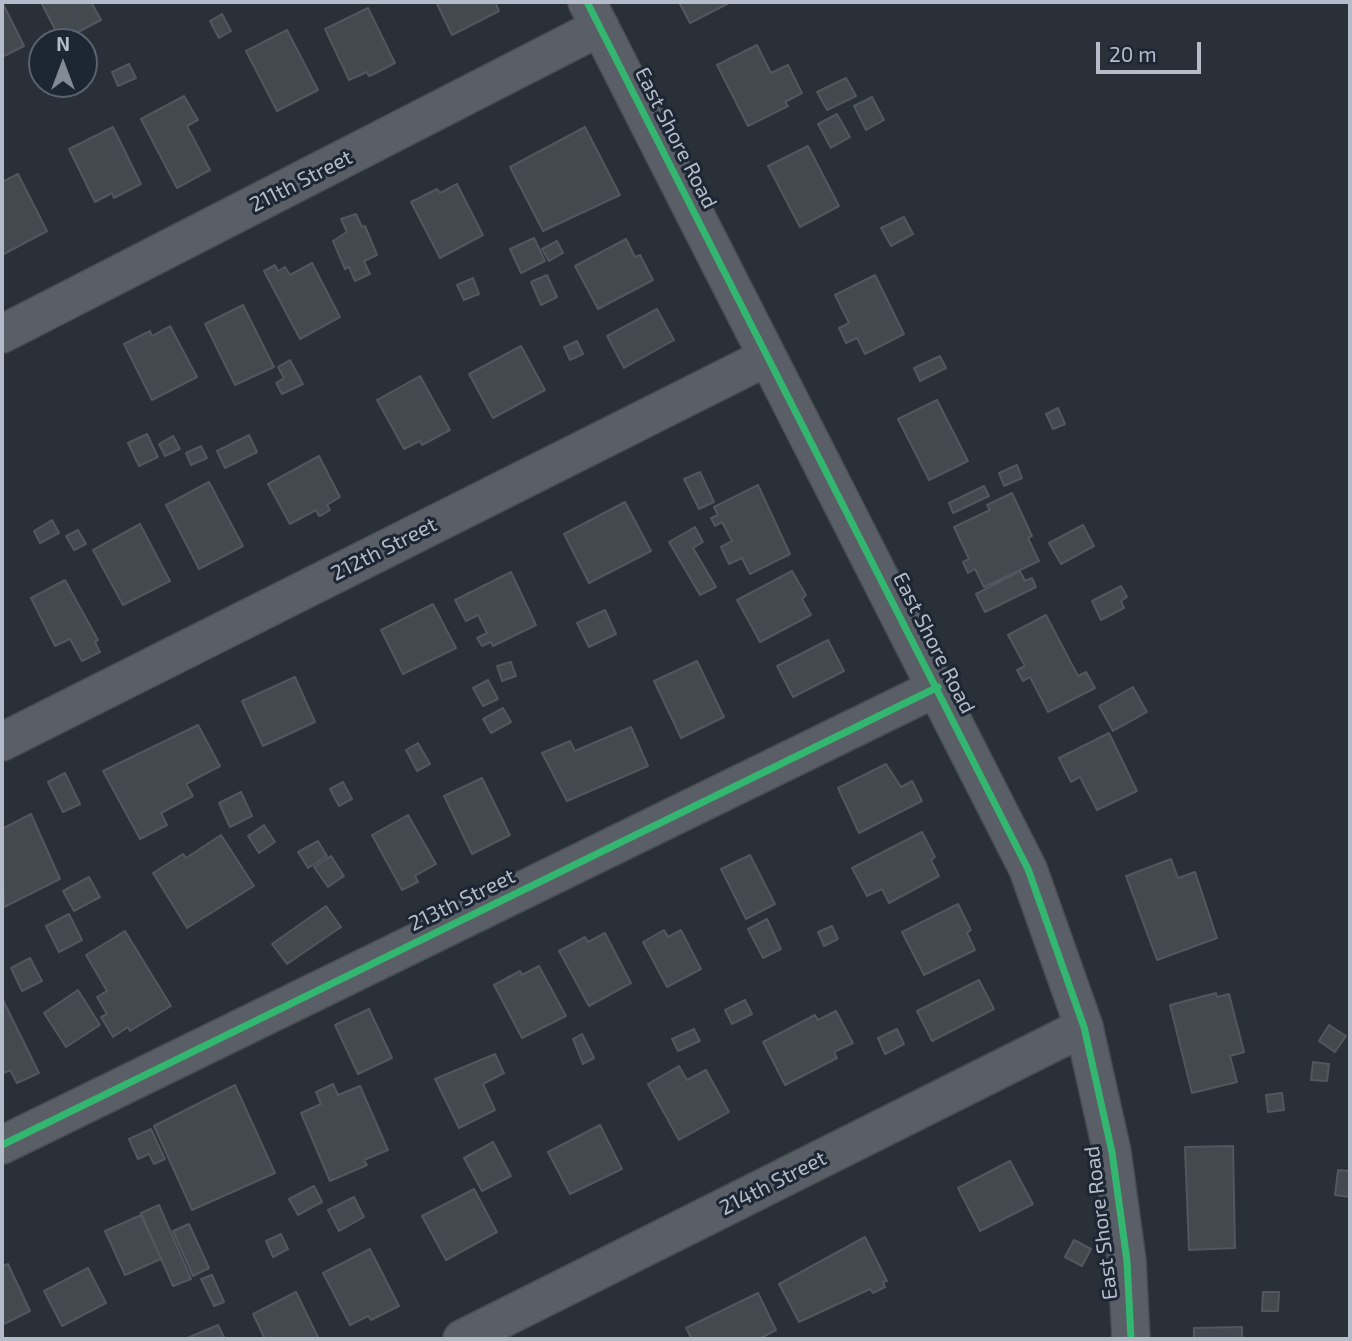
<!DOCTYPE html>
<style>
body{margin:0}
#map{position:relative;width:1352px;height:1341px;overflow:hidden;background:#2a3038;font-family:"Exo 2",sans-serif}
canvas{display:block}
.frame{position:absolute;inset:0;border:4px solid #b4bcc9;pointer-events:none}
.north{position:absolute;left:28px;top:28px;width:70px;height:70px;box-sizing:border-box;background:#1d2633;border:2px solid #59626f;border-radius:50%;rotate:0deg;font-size:19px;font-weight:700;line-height:28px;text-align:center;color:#b4bcc9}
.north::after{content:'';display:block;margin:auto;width:24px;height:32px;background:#848b96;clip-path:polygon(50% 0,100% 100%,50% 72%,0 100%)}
.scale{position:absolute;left:1096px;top:42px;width:105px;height:32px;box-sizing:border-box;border:4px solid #b4bcc9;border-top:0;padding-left:9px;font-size:21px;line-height:24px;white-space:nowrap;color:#b4bcc9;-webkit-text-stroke:5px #1d2633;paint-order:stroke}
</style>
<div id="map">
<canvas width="1352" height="1341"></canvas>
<div class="frame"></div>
<div class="north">N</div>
<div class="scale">20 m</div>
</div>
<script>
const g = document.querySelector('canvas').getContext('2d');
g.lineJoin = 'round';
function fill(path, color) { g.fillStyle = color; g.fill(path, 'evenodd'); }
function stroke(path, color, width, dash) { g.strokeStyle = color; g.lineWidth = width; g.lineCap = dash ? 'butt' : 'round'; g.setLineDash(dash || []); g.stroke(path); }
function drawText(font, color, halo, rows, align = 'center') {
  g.font = font + ' "Exo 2",sans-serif'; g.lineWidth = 6; g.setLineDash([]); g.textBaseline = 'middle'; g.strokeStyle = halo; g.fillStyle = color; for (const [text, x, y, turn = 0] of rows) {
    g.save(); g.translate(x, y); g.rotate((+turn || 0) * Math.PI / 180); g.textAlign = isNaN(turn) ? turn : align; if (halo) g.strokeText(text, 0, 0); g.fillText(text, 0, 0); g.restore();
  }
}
const building = new Path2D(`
 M2,2L24,46L2,57Z
 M41,2H91L101,20L61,41Z
 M436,2H495L499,11L452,35Z
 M679,2H725L727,4L690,23Z
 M368,8L395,63L372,75L369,76L367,72L349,80L325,29Z
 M222,14L231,31L219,38L210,21Z
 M287,30L318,90L277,111L246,51Z
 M757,45L771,73L788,65L802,93L785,102L788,106L748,126L717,65Z
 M129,64L136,78L118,86L112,72Z
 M846,78L856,96L827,110L817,92Z
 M184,96L198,120L187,126L210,170L177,188L141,119Z
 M872,97L884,120L866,130L854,106Z
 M837,114L850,137L831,148L818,124Z
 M113,127L141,184L114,198L112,193L95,202L69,149Z
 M585,127L620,195L543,231L510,167Z
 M808,146L839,206L800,227L768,166Z
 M18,174L47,231L2,255V182Z
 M457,184L483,235L440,258L411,202L437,189L440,193Z
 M356,214L362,227L365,226L377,255L364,261L370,274L355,281L349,267L345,269L333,241L347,232L341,219Z
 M904,217L913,234L891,246L881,228Z
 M534,238L545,261L521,273L510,249Z
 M626,239L635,257L640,255L653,280L598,309L575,266Z
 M557,241L563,253L549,261L542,249Z
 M312,263L340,317L300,339L264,271L275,265L278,271L285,267L290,275Z
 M547,275L557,297L541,305L531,282Z
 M875,275L904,334L865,354L857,338L846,343L839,328L849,323L835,295Z
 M473,278L479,294L464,300L457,285Z
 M243,305L274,367L235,385L205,324Z
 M657,309L674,340L624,368L607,336Z
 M170,326L197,377L152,400L124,344L150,331L152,336Z
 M577,341L583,354L570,360L564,347Z
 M521,346L545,390L493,418L469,374Z
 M940,356L946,368L920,381L914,368Z
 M290,360L303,384L282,394L276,383L284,378L278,367Z
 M420,376L450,430L422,445L420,441L404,449L377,400Z
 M937,400L968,461L929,480L898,419Z
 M1058,408L1065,424L1053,429L1046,414Z
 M147,434L158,457L139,466L128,443Z
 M249,435L257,452L225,468L217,451Z
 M173,436L180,449L165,456L159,444Z
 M201,446L207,458L191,465L186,453Z
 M319,456L340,497L327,505L330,510L322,515L319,516L316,510L290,524L268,484Z
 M1017,465L1022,478L1004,486L999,473Z
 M700,472L714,502L699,509L684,479Z
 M209,482L243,546L199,569L166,505Z
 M758,485L790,554L750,574L742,558L729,564L721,547L732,541L722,522L715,526L711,518L718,515L714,507Z
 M984,486L989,496L953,513L949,503Z
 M1012,493L1032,536L1028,538L1039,561L984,587L975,569L968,573L963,562L969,559L954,527L990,510L987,505Z
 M625,502L651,551L589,583L564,534Z
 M52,520L59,533L40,543L34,531Z
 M140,524L170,581L123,605L93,550Z
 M1083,525L1094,546L1061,564L1049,543Z
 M695,527L703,542L693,548L716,587L700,595L669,542Z
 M78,530L86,544L74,550L66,536Z
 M792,571L806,595L802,599L811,615L760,642L737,600Z
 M1020,571L1025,581L1032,578L1036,587L985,612L976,594Z
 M511,572L536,625L493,646L491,642L482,646L477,638L487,633L478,615L466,621L455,600Z
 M65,580L98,640L95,642L100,652L82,661L70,639L55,646L31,598Z
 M1121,586L1127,597L1121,601L1124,608L1101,620L1092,601Z
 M433,604L456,648L403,674L381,630Z
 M605,610L616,634L589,647L577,623Z
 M1046,615L1078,676L1086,672L1095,688L1048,712L1030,677L1023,681L1017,670L1025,666L1008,635Z
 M828,640L844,671L793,697L777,666Z
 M697,661L724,717L681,738L654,681Z
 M511,662L516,676L502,681L497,666Z
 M295,677L315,722L263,746L242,701Z
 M488,680L498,699L483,706L473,688Z
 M1133,687L1147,712L1113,731L1099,706Z
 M503,708L511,722L491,733L483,719Z
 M198,725L220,766L186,784L193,796L161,813L167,825L140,839L103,771Z
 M631,727L648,766L567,801L542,753L570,741L575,751Z
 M1109,733L1137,791L1097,810L1080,777L1071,782L1059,758Z
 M418,743L430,764L417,771L406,750Z
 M886,764L901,787L912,781L922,801L859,833L838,788Z
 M65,773L80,804L63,812L48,782Z
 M482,778L510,835L472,854L444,796Z
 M343,782L352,799L339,806L330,789Z
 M241,792L252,816L230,827L219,803Z
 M31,814L60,879L4,907L2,829Z
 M408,815L436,864L415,876L418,882L402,890L372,835Z
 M264,825L275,842L259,853L248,836Z
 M922,832L935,857L931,860L939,876L889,903L882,889L867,896L852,868Z
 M221,835L254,886L187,928L153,873L183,854L186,858Z
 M318,841L327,856L308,868L298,852Z
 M750,855L775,904L746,919L721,869Z
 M331,856L344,876L328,887L314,867Z
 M1171,859L1178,878L1195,872L1217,938L1157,960L1126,876Z
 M89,877L100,897L74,911L63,891Z
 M958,904L971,930L967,933L975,950L924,975L902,932Z
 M326,906L341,927L287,964L272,944Z
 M69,914L82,940L59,952L46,926Z
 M767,919L781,949L763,958L748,929Z
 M832,926L838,939L824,946L818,932Z
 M664,930L668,937L681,930L701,969L667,987L643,942Z
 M125,931L171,1006L130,1031L128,1027L113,1037L101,1017L107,1014L97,997L107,991L86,955Z
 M605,933L631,983L589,1006L559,951L585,937L588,942Z
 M30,958L42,981L22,991L11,968Z
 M539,966L566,1016L522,1038L494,985L520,971L522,975Z
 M979,980L994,1009L932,1041L917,1011Z
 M78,990L100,1025L66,1047L44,1013Z
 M1216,993L1217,997L1229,994L1244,1052L1230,1056L1237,1082L1192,1093L1170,1005Z
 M3,1000L39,1073L17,1083L10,1070L2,1074Z
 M745,1000L752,1014L732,1024L725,1010Z
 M369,1009L392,1058L358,1074L335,1025Z
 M836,1011L853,1043L834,1052L837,1058L785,1085L763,1042L815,1015L818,1020Z
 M1329,1025L1346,1036L1335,1052L1319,1041Z
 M694,1029L700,1041L678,1051L672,1039Z
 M897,1029L904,1044L885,1054L878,1038Z
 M582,1034L594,1058L583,1064L573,1039Z
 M495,1054L504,1073L483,1084L495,1110L459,1128L435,1079Z
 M1313,1062L1329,1064L1327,1081L1311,1080Z
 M679,1066L687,1080L706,1070L729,1112L679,1140L648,1084Z
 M333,1084L338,1095L360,1086L388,1150L364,1160L367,1165L330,1181L301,1113L321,1104L316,1092Z
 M235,1085L275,1173L192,1210L154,1126Z
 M1282,1093L1284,1110L1268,1112L1266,1095Z
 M600,1125L622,1169L570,1194L548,1152Z
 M151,1129L165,1159L154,1164L149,1154L138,1159L129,1139Z
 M493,1142L511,1176L482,1191L464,1158Z
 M1233,1146L1235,1248L1189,1250L1185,1147Z
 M1010,1161L1033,1204L980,1231L958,1188Z
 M1338,1170L1350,1171V1197L1335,1195Z
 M314,1186L322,1202L298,1215L289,1199Z
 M474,1189L497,1232L446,1260L422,1216Z
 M354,1197L364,1217L339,1231L328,1210Z
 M159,1205L191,1279L173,1286L141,1213Z
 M141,1215L161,1259L125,1275L105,1231Z
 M189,1224L209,1268L193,1276L173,1231Z
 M281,1234L288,1249L273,1257L266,1241Z
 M865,1237L887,1281L883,1282L885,1287L873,1293L870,1289L799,1322L779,1284Z
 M1074,1240L1091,1249L1082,1266L1065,1257Z
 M370,1249L399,1306L371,1320L368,1316L350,1325L323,1273Z
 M2,1263L3,1266L8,1264L30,1311L2,1325Z
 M88,1268L106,1303L62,1326L44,1291Z
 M212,1275L224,1302L214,1306L201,1279Z
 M296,1292L319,1339H265L253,1314Z
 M1263,1292H1279L1278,1311H1262Z
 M758,1293L776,1330L759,1339H692L686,1328Z
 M218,1325L225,1339H185L192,1336Z
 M1242,1327V1339H1194V1328Z`);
const minor = new Path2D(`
 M587,2L1028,869L1084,1027L1112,1152L1127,1261L1131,1339
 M2,334L600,27
 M2,742L767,357
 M2,1145L938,687
 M462,1339L1084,1027`);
const cycleway = new Path2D(`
 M587,2L1028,869L1084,1027L1112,1152L1127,1261L1131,1339
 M2,1145L938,687`);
const streetNames = [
 ["East Shore Road",676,138,63],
 ["211th Street",301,181,-27],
 ["212th Street",384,549,-27],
 ["East Shore Road",934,643,63],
 ["213th Street",462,900,-26],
 ["214th Street",773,1183,-27],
 ["East Shore Road",1101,1223,-97]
];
fill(building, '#444950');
stroke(building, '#52575f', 2);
stroke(minor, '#484c53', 40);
stroke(minor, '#5a5e66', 37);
stroke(cycleway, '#33b770', 7);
drawText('21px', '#b4bcc9', '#1d2633', streetNames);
</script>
